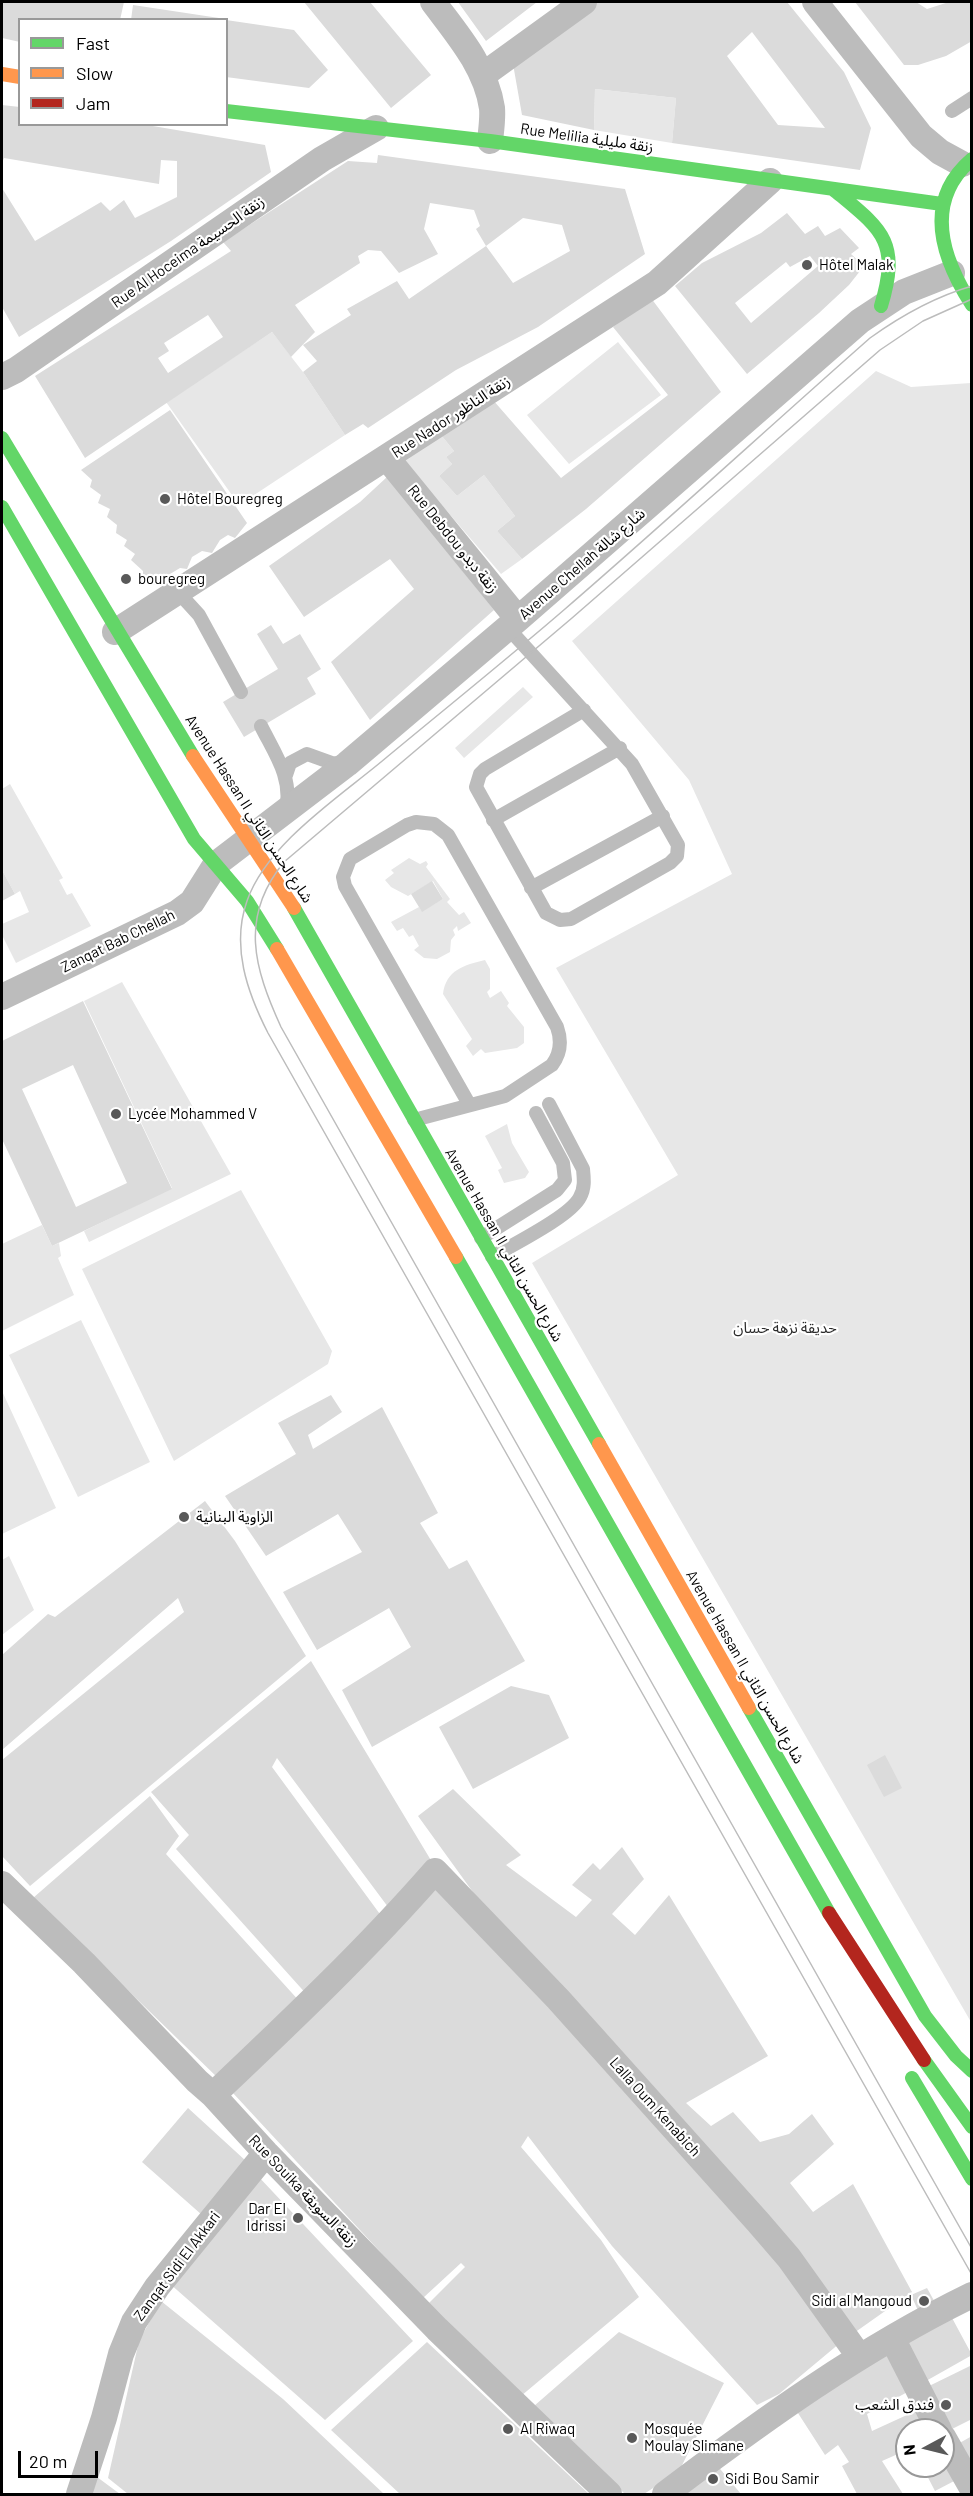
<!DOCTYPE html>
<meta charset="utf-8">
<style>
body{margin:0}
#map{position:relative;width:973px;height:2496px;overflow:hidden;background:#fff;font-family:Barlow,sans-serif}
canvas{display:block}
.frame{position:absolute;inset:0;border:3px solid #000;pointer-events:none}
.legend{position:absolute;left:18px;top:18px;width:210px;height:108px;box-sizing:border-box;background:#fff;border:2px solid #999;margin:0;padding:8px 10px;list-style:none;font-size:18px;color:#000}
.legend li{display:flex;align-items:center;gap:12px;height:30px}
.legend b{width:30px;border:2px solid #999}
.north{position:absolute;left:895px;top:2418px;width:60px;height:60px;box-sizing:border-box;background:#fff;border:2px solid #999;border-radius:50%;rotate:263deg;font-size:16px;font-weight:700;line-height:24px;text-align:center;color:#000}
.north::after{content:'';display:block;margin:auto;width:21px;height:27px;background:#595959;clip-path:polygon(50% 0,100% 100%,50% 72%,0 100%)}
.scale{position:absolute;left:18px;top:2451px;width:80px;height:27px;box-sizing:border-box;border:3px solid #000;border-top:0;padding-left:8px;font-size:18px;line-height:21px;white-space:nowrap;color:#000;-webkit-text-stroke:4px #fff;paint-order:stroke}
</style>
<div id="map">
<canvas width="973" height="2496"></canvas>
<div class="frame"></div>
<ul class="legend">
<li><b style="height:8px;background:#63d668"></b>Fast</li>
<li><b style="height:8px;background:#ff974d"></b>Slow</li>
<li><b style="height:8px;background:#b3261e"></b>Jam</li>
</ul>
<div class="north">N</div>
<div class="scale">20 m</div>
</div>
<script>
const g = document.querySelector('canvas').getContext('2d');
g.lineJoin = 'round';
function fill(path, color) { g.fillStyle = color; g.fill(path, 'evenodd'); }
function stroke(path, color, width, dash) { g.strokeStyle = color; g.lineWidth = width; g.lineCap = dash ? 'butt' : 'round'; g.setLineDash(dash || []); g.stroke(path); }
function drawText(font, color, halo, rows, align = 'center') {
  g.font = font + ' Barlow,"Noto Sans Arabic",sans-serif'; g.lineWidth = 4.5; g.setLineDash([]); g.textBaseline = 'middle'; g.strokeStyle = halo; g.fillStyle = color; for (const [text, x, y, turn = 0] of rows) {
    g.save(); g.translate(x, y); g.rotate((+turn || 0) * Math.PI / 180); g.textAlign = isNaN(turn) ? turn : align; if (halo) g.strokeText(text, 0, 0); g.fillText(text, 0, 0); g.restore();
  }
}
const green = new Path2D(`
 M595,89L676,98L672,143L594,130Z
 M272,332L303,372L345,435L239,505L166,402Z
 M618,342L661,395L569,464L527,415Z
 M876,371L911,387L971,383V2022L532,1263L678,1175L556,968L732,874L689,780L572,641Z
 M441,435L454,451L446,457L452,464L439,476L457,496L484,475L515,516L497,531L522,559L501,574L403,460Z
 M523,687L533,697L464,758L455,748Z
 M10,784L63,878L59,880L67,895L72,893L91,926L16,963L2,935V924L29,912L20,891L15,894L2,870V789Z
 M409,858L420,864L426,861L428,864L426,867L450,899L447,902L459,915L464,912L471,923L458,931L457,926L453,930L455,935L451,940L450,952L437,959L424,958L414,950L419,946L413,935L409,937L403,928L397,931L391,922L419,907L422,911L443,899L433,881L408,896L391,887L385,880L394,873L391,870Z
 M485,960L490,969V989L487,992L490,998L501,991L509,1003L507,1006L524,1027V1043L517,1048L485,1053L481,1049L473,1056L466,1046L472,1039L443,994C446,970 464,965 485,960Z
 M122,982L231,1174L89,1242L84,1231L172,1188L84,1001Z
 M507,1124L512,1143L529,1172L525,1178L504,1183L498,1170L502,1168L485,1136Z
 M241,1190L332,1351L328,1364L174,1461L82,1269Z
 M42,1225L52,1246L59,1243L61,1256L58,1258L74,1295L2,1331V1244Z
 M81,1320L150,1462L78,1497L9,1355Z
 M2,1391L56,1508L2,1534Z
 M9,1556L34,1610L2,1635V1560Z`);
const building = new Path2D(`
 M2,2H124L120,20H20V42L2,38Z
 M304,2H370L431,75L391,108Z
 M458,2H537L486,41Z
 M590,2H787L844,72L871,128L860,170L672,143L676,98L595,89L594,130L522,115L513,64ZM752,32L825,128L778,125L727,56Z
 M855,2H916L927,9L949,2H972V41L946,56L918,65H904Z
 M133,5L219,18V20H131Z
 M226,20L294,30L328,70L309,88L226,77Z
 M2,105L20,107V124H141L265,145L271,172L171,241L19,337L2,307V188L35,241L101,202L110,211L124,200L135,218L177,197V161L161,160L159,184L4,158L2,163Z
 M378,155L625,189L645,254L538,327L456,370L368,428L363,424L345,435L303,372L317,361L303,345L351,315L347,309L397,281L409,299L486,246L476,229L480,226L474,210L430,203L424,229L438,254L399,273L381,251L368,250L358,256L360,263L295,305L315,332L291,357L272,332L85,458L35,376L231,251L223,242L348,161L377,163ZM523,218L562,225L570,251L513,283L486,246ZM208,315L223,337L168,373L158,358L169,351L164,343Z
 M787,213L805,234L818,226L825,236L840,228L859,248L851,254L864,266L849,285L819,313L747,374L675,286L702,263L761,233ZM810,256L818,266L751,323L735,303L786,262L790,267Z
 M651,298L721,392L586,509L522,559L497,531L515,516L484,475L457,496L439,476L452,464L446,457L454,451L441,435L493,400L561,478L668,395L613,327Z
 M170,410L247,523L235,538L228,535L220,540L212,553L202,551L192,557L187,569L180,568L165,577L164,584L152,585L143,578V571L131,560L135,554L124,546L127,540L116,533L117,525L107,517L110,509L98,503L101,495L90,487L92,480L81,470Z
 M387,477L494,610L370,720L331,662L414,589L390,559L304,617L269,566L360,502Z
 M271,625L283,644L300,634L321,669L307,678L316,694L244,737L223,702L278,669L257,634Z
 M2,870L15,894L2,901Z
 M432,881L443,899L422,912L411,894Z
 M83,1001L172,1189L52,1246L2,1139V1041ZM73,1065L127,1183L76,1207L22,1089Z
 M331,1395L342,1412L308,1435L313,1449L382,1407L438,1513L420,1523L449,1569L467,1560L525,1661L372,1747L342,1690L411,1647L389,1608L317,1650L283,1592L362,1552L338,1514L266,1556L225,1496L296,1454L278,1423Z
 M205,1501L235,1541L306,1656L30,1886L2,1856V1760L184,1612L178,1598L2,1750V1655L48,1614L55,1617Z
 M311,1661L432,1862L391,1911L277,1758L272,1767L385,1921L309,1997L176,1849L189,1835L151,1792Z
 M511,1686L549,1695L569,1738L473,1789L439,1727Z
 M885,1755L902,1788L884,1797L867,1765Z
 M453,1789L521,1855L506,1865L576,1917L592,1900L572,1885L593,1863L600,1870L622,1847L644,1879L612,1914L635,1935L669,1895L768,2056L686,2103L711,2126L733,2112L760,2142L789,2134L812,2114L834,2144L790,2183L813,2212L853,2184L912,2292L854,2333L483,1906L418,1816Z
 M150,1796L179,1836L166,1854L301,2003L221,2081L33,1898Z
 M435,1879L774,2254L840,2343L779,2394L757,2405L612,2246L528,2136L521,2147L601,2240L639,2297L521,2396L428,2304L465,2267L461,2263L423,2298L232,2092Z
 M188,2108L246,2161L202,2215L142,2162Z
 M257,2175L413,2341L325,2420L169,2283Z
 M927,2288L937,2306L920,2315L911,2295Z
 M161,2301L283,2399L384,2494H128L108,2478L139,2341Z
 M951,2316L972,2355L926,2381L904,2342Z
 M619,2332L724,2383L679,2471L644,2494H625L534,2406Z
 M427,2342L589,2494H400L331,2430Z
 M891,2348L913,2389L867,2414L872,2431L920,2409L931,2430H907V2450L882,2461L903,2494H857L842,2466L849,2462L838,2445L825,2455L796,2410Z
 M972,2365V2419L948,2431L927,2387Z
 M972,2436V2473L956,2445Z
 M943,2452L958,2479L935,2491L922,2466H943Z
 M716,2464L741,2494H678Z
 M97,2477L120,2494H90Z`);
const lane = new Path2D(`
 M952,111L972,98
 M178,592L199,615L241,692
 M508,628L632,764L678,845L677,856L670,863L571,919L560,920L546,913L476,787L480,774L485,769L584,710
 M261,726C275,754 293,778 286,810
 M286,775L290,763L307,754L332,763L345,764
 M493,820L620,748
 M531,888L663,816
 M414,1120L505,1096L552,1065C561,1053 562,1041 557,1027L448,835L434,824L416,822L407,825L350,859L343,877L345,886L469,1104
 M481,1238L557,1190L565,1180L563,1163L536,1113
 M492,1257C512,1245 571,1216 580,1197C585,1188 584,1179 583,1169L549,1104`);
const street = new Path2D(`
 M433,2C457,34 486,67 492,108C493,119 491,131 490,141
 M815,2L921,136L940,152L962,164
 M483,75L584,2
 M2,377L16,370L322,159L376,128
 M387,458L518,619
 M115,632L657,283L770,181
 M2,997L177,913L192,902L216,864L347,764L518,619L860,321L904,292L952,273
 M2,1884L84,1963L197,2081L213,2095L266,2153L437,2329L609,2494
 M213,2095C290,2022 366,1950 435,1871L558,1999L758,2222L789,2258L859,2356
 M892,2338L939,2430
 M943,2437L972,2488
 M79,2494L104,2418L121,2354L134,2322L157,2287L266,2153
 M665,2494C763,2420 861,2349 972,2295`);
const fast = new Path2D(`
 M226,111L490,141L942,204
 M972,159C923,201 941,257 972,305
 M833,189C881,229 901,240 881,306
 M2,438L193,756
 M2,507L194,839L247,901L277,949
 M294,908L599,1444
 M456,1257L829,1913
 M749,1708L925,2016L956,2056L972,2071
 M924,2060L972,2127
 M912,2078L972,2179`);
const slow = new Path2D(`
 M2,74L20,77
 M193,756L294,908
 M277,949L456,1257
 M599,1444L749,1708`);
const jam = new Path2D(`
 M829,1913L924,2060`);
const tram = new Path2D(`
 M972,286C934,297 902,315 870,338C768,428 668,520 565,609C506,660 446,708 387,757C341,796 267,843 247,901C231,946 247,992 268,1033L972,2275
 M972,299L923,321L880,350L572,618L284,862C239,917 254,968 281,1027L972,2249`);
const markers = [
 [807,265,6,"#595959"],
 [165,499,6,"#595959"],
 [126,579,6,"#595959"],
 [116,1114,6,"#595959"],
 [184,1517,6,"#595959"],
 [298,2218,6,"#595959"],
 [924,2301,6,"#595959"],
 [946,2405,6,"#595959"],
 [508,2429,6,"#595959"],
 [632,2438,6,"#595959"],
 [713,2479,6,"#595959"]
];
const streetNames = [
 ["Rue Melilia زنقة مليلية",587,138,8],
 ["Rue Al Hoceima زنقة الحسيمة",188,252,-35],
 ["Rue Nador زنقة الناظور",451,417,-33],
 ["Rue Debdou زنقة دبدو",453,539,51],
 ["Avenue Chellah شارع شالة",582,564,-41],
 ["Avenue Hassan II شارع الحسن الثاني",249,809,57],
 ["Zanqat Bab Chellah",118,941,-26],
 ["Avenue Hassan II شارع الحسن الثاني",504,1245,60],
 ["Avenue Hassan II شارع الحسن الثاني",745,1667,60],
 ["Lalla Oum Kenabich",655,2107,48],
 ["Rue Souika زنقة السويقة",303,2191,46],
 ["Zanqat Sidi El Akkari",177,2266,-53]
];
const poiNames = [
 ["Hôtel Malak",819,265],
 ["Hôtel Bouregreg",177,499],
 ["bouregreg",138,579],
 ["Lycée Mohammed V",128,1114],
 ["الزاوية البنانية",196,1517],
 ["Dar El",286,2209,"right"],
 ["Idrissi",286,2226,"right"],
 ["Sidi al Mangoud",912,2301,"right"],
 ["فندق الشعب",934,2405,"right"],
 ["Al Riwaq",520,2429],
 ["Mosquée",644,2429],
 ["Moulay Slimane",644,2446],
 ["Sidi Bou Samir",725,2479]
];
const parkNames = [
 ["حديقة نزهة حسان",785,1328]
];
fill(green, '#e7e7e7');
fill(building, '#dbdbdb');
stroke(lane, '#bcbcbc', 14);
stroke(street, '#bcbcbc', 26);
stroke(fast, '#63d668', 14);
stroke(slow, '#ff974d', 14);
stroke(jam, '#b3261e', 14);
stroke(tram, '#bcbcbc', 1.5);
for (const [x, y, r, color] of markers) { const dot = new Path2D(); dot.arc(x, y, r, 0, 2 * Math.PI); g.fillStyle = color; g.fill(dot); stroke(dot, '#fff', 2); }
drawText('15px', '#000', '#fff', streetNames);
drawText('15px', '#000', '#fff', poiNames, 'left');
drawText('15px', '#2b2b2b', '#fff', parkNames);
</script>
